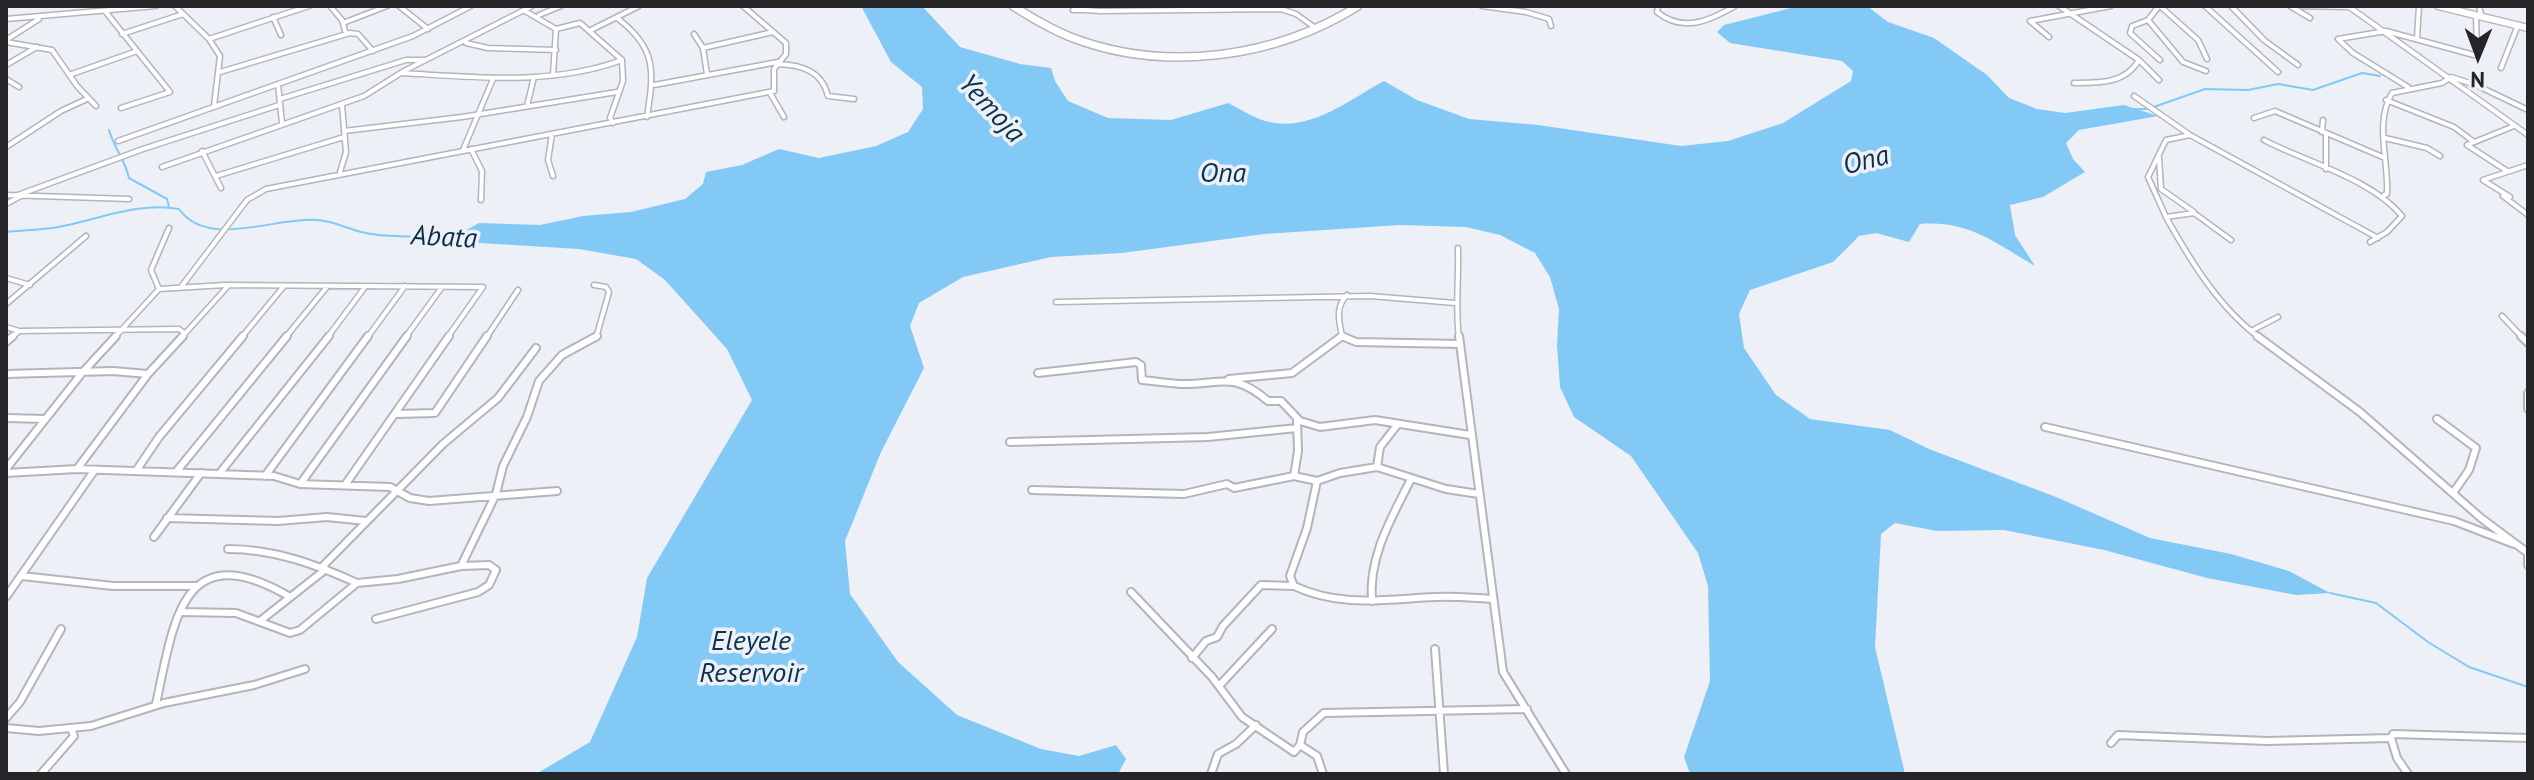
<!DOCTYPE html>
<style>
body{margin:0}
#map{position:relative;width:2534px;height:780px;overflow:hidden;background:#eef0f7;font-family:"PT Sans",sans-serif}
canvas{display:block}
.frame{position:absolute;inset:0;border:8px solid #252528;pointer-events:none}
.north{position:absolute;left:2438px;top:16px;width:80px;height:80px;-webkit-text-stroke:6px #eef0f7;paint-order:stroke;rotate:181deg;font-size:22px;font-weight:700;line-height:32px;text-align:center;color:#252528}
.north::after{content:'';display:block;margin:auto;width:28px;height:36px;background:#252528;clip-path:polygon(50% 0,100% 100%,50% 72%,0 100%)}
</style>
<div id="map">
<canvas width="2534" height="780"></canvas>
<div class="frame"></div>
<div class="north">N</div>
</div>
<script>
const g = document.querySelector('canvas').getContext('2d');
g.lineJoin = 'round';
function fill(path, color) { g.fillStyle = color; g.fill(path, 'evenodd'); }
function stroke(path, color, width, dash) { g.strokeStyle = color; g.lineWidth = width; g.lineCap = dash ? 'butt' : 'round'; g.setLineDash(dash || []); g.stroke(path); }
function drawText(font, color, halo, rows, align = 'center') {
  g.font = font + ' "PT Sans",sans-serif'; g.lineWidth = 7; g.setLineDash([]); g.textBaseline = 'middle'; g.strokeStyle = halo; g.fillStyle = color; for (const [text, x, y, turn = 0] of rows) {
    g.save(); g.translate(x, y); g.rotate((+turn || 0) * Math.PI / 180); g.textAlign = isNaN(turn) ? turn : align; if (halo) g.strokeText(text, 0, 0); g.fillText(text, 0, 0); g.restore();
  }
}
const water = new Path2D(`
 M861,6H922L960,47L1020,64L1051,68L1055,81L1068,101L1108,118L1171,120L1228,103C1239,108 1250,116 1262,120C1307,135 1347,101 1384,81L1417,100L1469,119L1538,125L1681,146L1728,141L1783,123L1851,81L1853,71L1842,61L1730,43L1717,32L1724,25L1799,6H1867L1888,22L1934,38L1987,75L2009,98L2037,109L2065,113L2124,105L2158,116L2079,130L2066,143L2073,159L2085,172L2043,197L2010,205L2015,235L2035,266C1995,243 1969,220 1920,224L1909,242L1876,233L1859,236L1833,262L1750,290L1739,314L1744,348L1776,395L1810,419L1890,430L1929,449L2056,497L2150,538L2231,554L2289,571L2330,593L2296,595L2207,578L2104,550L2004,530L1937,531L1895,523L1881,534L1875,647L1905,774H1690L1684,757L1710,681L1708,586L1698,553L1631,456L1574,417L1560,387L1557,345L1559,309L1550,277L1535,253L1500,235L1466,227L1400,225L1264,234L1122,253L1051,257L963,277L919,303L910,326L924,368L881,452L845,541L850,594L898,662L957,715L1041,749L1079,756L1116,745L1126,759L1118,774H536L590,742L637,637L647,578L752,400L727,349L665,280L636,259L579,249L447,241L479,223L540,225L583,216L631,212L685,199L703,184L706,172L742,165L779,149L819,158L876,146L908,132L923,109L922,87L891,62Z`);
const stream = new Path2D(`
 M2133,109H2148L2205,89L2248,90L2278,84L2313,90L2362,73L2380,76
 M109,130C114,148 125,160 129,178L167,199L169,207
 M6,232C26,230 48,230 68,225C104,217 142,202 179,209C208,250 276,216 318,220C334,221 350,230 366,233C393,239 423,234 451,240
 M2330,593L2376,603L2428,642L2469,667L2528,687`);
const minorFar1 = new Path2D(`
 M175,6L209,39L220,56L214,106
 M330,6L342,20L346,34
 M399,6L428,29
 M1084,6L1085,10L1100,11L1281,9L1296,14L1314,27
 M1482,6L1526,12L1549,19L1551,26
 M1658,6L1657,12C1683,33 1709,21 1735,6
 M2059,6L2139,60C2125,84 2099,83 2074,83
 M2159,6L2148,20L2183,62L2206,71
 M2160,6L2198,40L2207,59
 M2205,6L2278,72
 M2231,6L2264,40L2298,65
 M2290,6L2310,18
 M2296,6L2350,7
 M2348,6L2528,135
 M2479,6L2481,15
 M1073,10H1085
 M105,11L170,92L121,108
 M525,11L556,29
 M539,15L561,6
 M273,17L281,35
 M617,18C657,48 654,71 647,117
 M6,19L156,6
 M2148,20L2132,26L2130,33L2160,60
 M343,23L387,6
 M556,29L580,23L622,60L623,81L610,118L613,123
 M591,30L639,6
 M122,34L183,14
 M694,34L703,48L707,74
 M2049,37L2030,21L2111,6
 M209,39L309,6
 M2417,39L2419,6
 M6,40L39,19
 M6,42L52,50L77,86L96,106
 M466,43L488,48L556,50
 M703,48L773,32
 M2139,60L2159,80
 M778,64C802,65 822,71 828,96L854,99
 M6,65L37,47
 M2501,68L2518,25
 M220,72L350,33L358,34L373,51
 M401,73C475,77 551,86 622,60
 M69,75L137,51
 M553,75L556,29
 M6,79L19,87
 M278,84L282,123
 M654,85L778,62
 M2408,87L2353,53L2338,39L2386,31L2474,55L2477,52L2476,15
 M770,93L784,117
 M2134,96L2190,135L2378,238
 M280,99L406,60H425
 M2386,100L2454,127L2474,142
 M527,106L534,77
 M2254,118L2275,111L2385,158
 M344,131L462,117L617,92
 M2322,132L2323,120
 M552,134L548,160L553,176
 M2326,134V169
 M2385,138L2427,148L2440,156
 M2264,140C2306,162 2372,179 2402,216L2387,232L2370,242
 M118,141L413,36L471,6
 M6,147L61,111L87,99
 M471,149L482,171L481,200
 M463,150L493,79
 M202,151L221,188
 M2159,157L2161,189L2194,212
 M162,167L364,96L404,71L532,6
 M2507,171L2467,145L2514,126
 M340,172L346,152L342,105
 M216,176L344,137
 M6,195L129,199
 M18,195L143,149L279,105
 M2384,195L2387,194C2389,161 2374,123 2392,93L2442,83L2451,77L2476,85L2528,110
 M2503,196L2528,215
 M2510,197L2483,180L2528,165
 M6,204L21,196
 M2166,217L2148,177L2166,140L2190,135
 M2231,240L2194,213L2166,217C2190,260 2219,308 2260,338
 M1458,248C1459,279 1455,308 1459,338
 M6,278L30,285
 M594,285L606,287L609,292L596,338
 M181,287L247,200L266,189L774,91V69L786,54V43L743,6
 M159,289L151,270L169,228
 M1056,302L1370,296L1455,303
 M6,304L86,236
 M2502,316L2523,338
 M6,327L19,331L179,329L183,332
 M2251,331L2278,317
 M11,338L18,332
 M114,338L159,289L225,285L483,287L447,338
 M181,338L228,286
 M241,338L284,286
 M285,338L326,288
 M327,338L365,287
 M367,338L405,286
 M405,338L442,287
 M486,338L518,290
 M1338,338L1342,336
 M1347,338L1342,336C1339,321 1335,307 1347,295`);
const minor = new Path2D(`
 M1342,336L1356,342L1460,344
 M1459,336L1503,672L1566,774
 M2257,336L2360,412L2481,518L2528,553
 M2521,336L2528,343
 M6,342L13,336
 M1038,373L1136,362L1141,365L1142,380C1154,381 1167,383 1180,384C1220,385 1232,370 1268,401H1281L1299,420
 M6,374L113,371L148,374
 M1229,379L1292,373L1342,336
 M2528,393V409
 M395,414L435,413L487,336
 M6,418L45,419
 M2437,419L2476,448L2469,470L2453,493
 M2045,427L2454,521L2514,544
 M1470,435L1375,420L1320,427L1297,420L1298,451L1294,476L1317,481L1340,473L1377,467L1446,489L1479,494
 M1010,442L1208,437L1297,428
 M1377,467L1380,447L1398,424
 M6,469L82,373L116,336
 M77,469L148,374L183,336
 M136,471L159,437L243,336
 M176,472L287,336
 M6,473L77,469L274,476L300,484L390,487L410,498L429,501L557,491
 M219,474L329,336
 M265,476L368,336
 M1317,481L1307,528L1290,576L1294,586C1341,608 1386,599 1436,597C1454,596 1473,598 1492,599
 M301,483L407,336
 M345,485L449,336
 M1032,490L1184,494L1227,484L1234,488L1294,476
 M167,518L278,521L327,517L366,521
 M154,537L201,473
 M228,549C274,549 315,564 357,583
 M2528,553V565
 M461,566L496,494L503,466L527,417L539,381L562,355L597,336
 M322,567L443,444L498,398L536,348
 M22,576L113,586H195
 M1131,592L1212,677L1242,717L1294,752L1300,745
 M6,597L94,471
 M1372,601C1368,557 1392,517 1411,479
 M182,612L236,613L290,633L300,630L357,583L398,579L461,566L489,565L496,570L489,585L478,592L376,619
 M260,621L326,569
 M1435,649L1444,774
 M1192,658L1206,641L1217,637L1223,626L1261,585L1294,586
 M1219,686L1272,629
 M156,704C174,620 182,534 290,597
 M6,718L20,702L61,629
 M6,728L39,731L91,726L164,703L254,685L305,669
 M2111,743L2118,735L2267,741L2391,738
 M41,774L74,736L71,728
 M1211,774L1218,754L1236,744L1256,725
 M1323,774L1317,756L1300,745L1303,732L1324,713L1527,709
 M2408,774L2397,758L2391,738L2393,734L2528,738`);
const secondary = new Path2D(`
 M2438,6L2528,28`);
const primary = new Path2D(`
 M1013,6C1032,18 1052,30 1073,38C1166,73 1275,58 1358,6`);
const waterNames = [
 ["Yemoja",991,109,47],
 ["Ona",1866,161,-14],
 ["Ona",1223,174],
 ["Abata",444,238,3],
 ["Eleyele",751,642],
 ["Reservoir",751,674]
];
fill(water, '#82c9f5');
stroke(stream, '#82c9f5', 2);
stroke(minorFar1, '#b3b5bb', 7);
stroke(minor, '#b3b5bb', 10);
stroke(secondary, '#b3b5bb', 9);
stroke(primary, '#b3b5bb', 10);
stroke(minorFar1, '#fff', 4);
stroke(minor, '#fff', 6);
stroke(secondary, '#fff', 6);
stroke(primary, '#fff', 7);
drawText('italic 28px', '#0a3349', '#eef0f7', waterNames);
</script>
